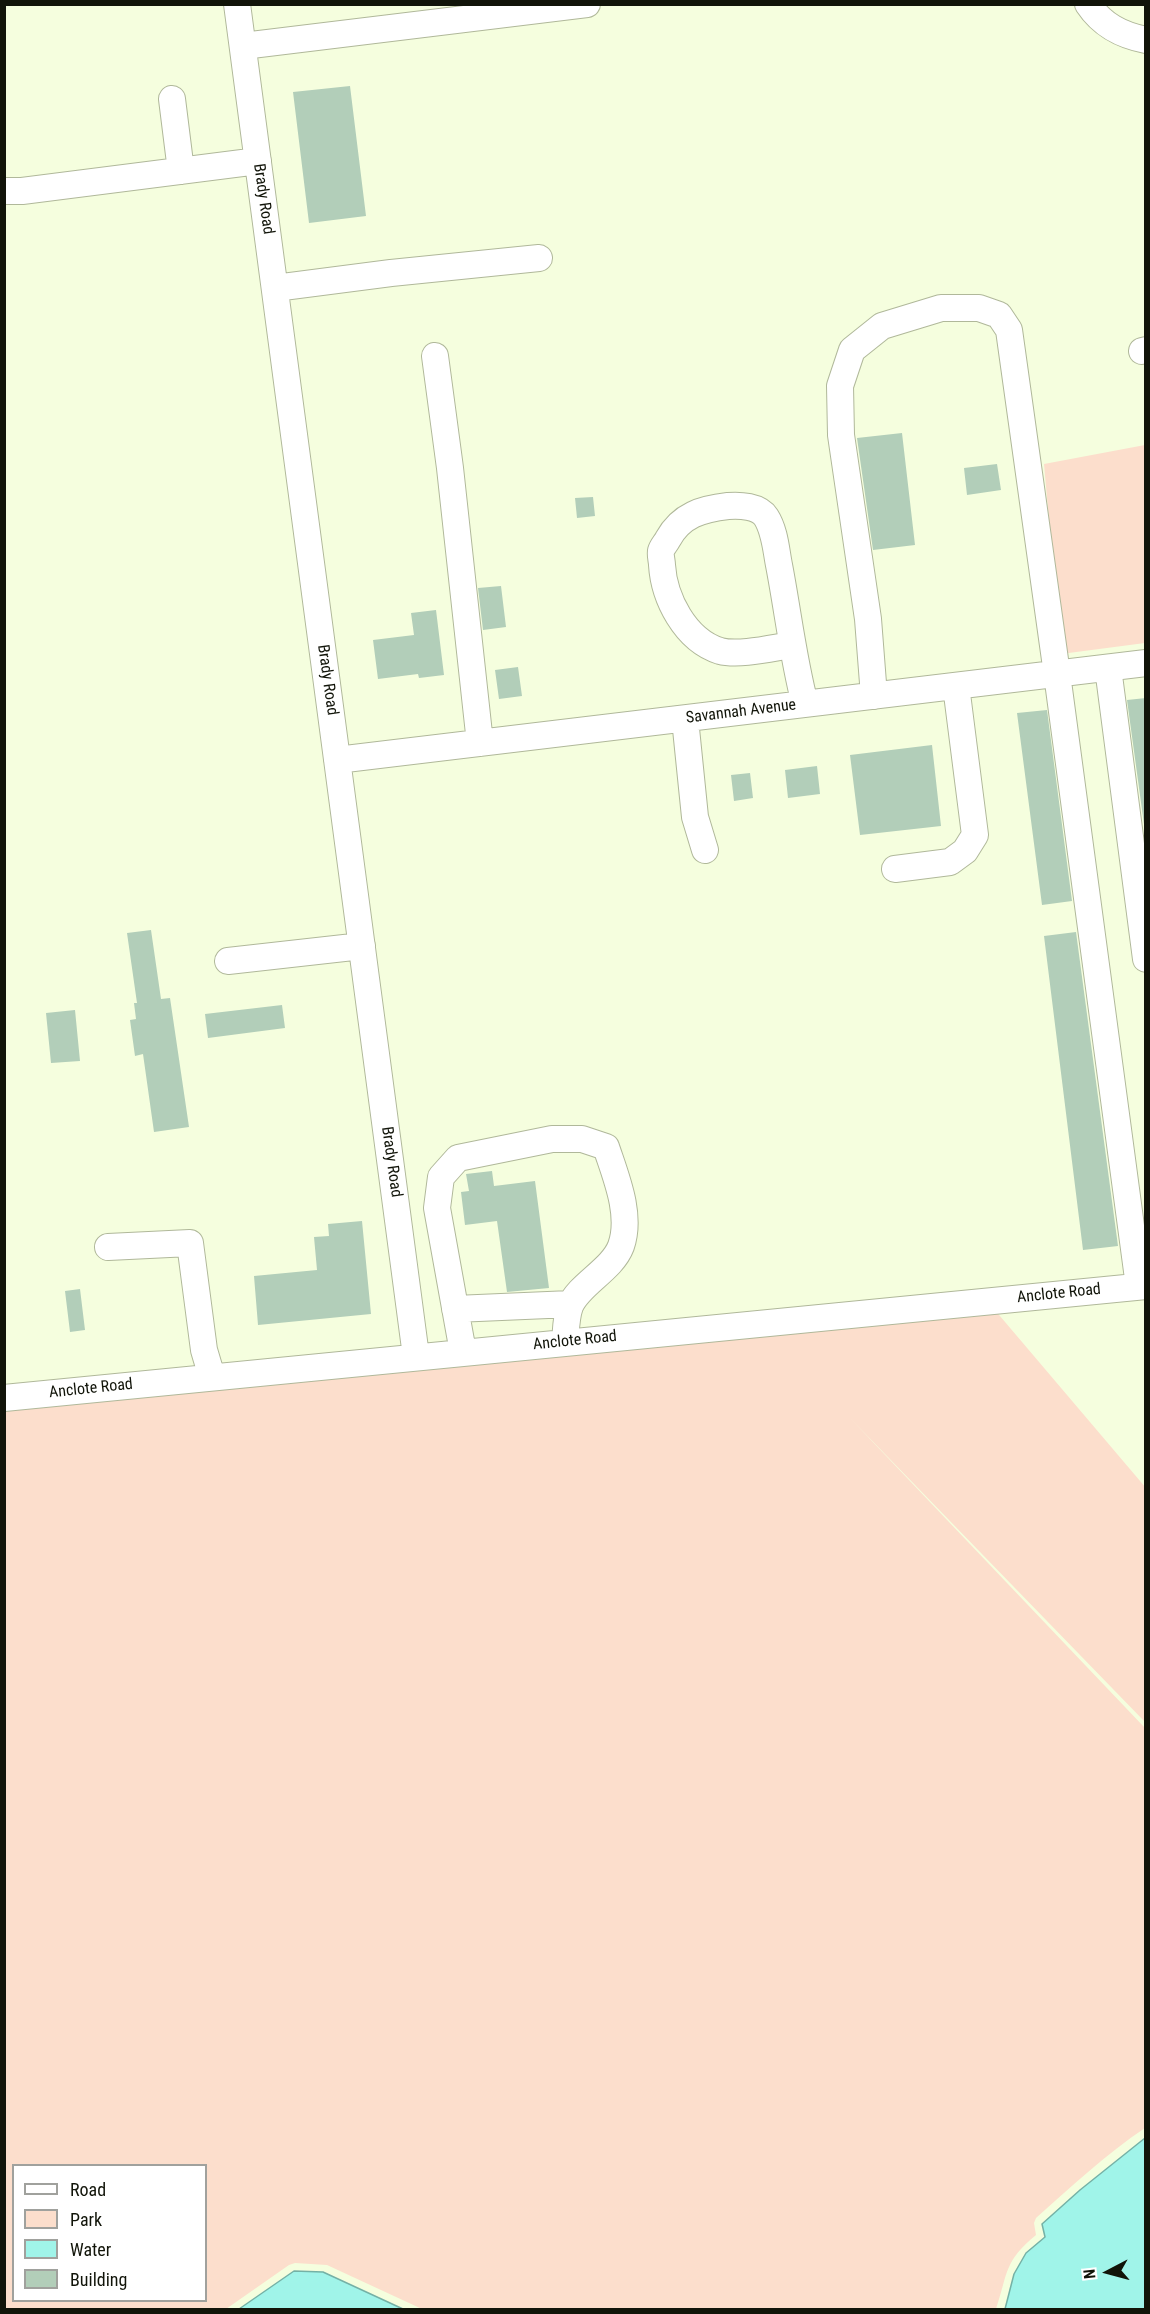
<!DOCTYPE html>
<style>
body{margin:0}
#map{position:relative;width:1150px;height:2314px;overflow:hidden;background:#f5fede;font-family:"Roboto Condensed",sans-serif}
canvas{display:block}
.frame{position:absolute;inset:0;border:6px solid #111409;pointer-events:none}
.legend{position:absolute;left:12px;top:2164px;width:195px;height:138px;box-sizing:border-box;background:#fff;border:2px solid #a0a19d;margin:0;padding:8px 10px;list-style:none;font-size:18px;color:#111409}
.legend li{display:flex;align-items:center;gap:12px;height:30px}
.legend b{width:30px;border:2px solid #a0a19d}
.north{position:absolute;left:1078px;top:2242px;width:60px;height:60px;-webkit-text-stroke:4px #fff;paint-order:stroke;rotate:264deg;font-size:16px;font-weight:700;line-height:24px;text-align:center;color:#111409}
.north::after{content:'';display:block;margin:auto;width:21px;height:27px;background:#111409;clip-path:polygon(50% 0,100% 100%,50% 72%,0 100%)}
</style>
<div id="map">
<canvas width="1150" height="2314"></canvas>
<div class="frame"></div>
<ul class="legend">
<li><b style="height:8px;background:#fff"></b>Road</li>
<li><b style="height:16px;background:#fcdecc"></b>Park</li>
<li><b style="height:16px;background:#a0f4e9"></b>Water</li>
<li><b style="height:16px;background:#b2ceb9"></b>Building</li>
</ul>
<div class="north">N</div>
</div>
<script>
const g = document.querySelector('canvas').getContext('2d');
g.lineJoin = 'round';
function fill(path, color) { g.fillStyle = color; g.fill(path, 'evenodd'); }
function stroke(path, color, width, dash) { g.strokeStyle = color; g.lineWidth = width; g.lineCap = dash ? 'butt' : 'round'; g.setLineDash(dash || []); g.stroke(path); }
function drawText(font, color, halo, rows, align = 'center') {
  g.font = font + ' "Roboto Condensed",sans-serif'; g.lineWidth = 4.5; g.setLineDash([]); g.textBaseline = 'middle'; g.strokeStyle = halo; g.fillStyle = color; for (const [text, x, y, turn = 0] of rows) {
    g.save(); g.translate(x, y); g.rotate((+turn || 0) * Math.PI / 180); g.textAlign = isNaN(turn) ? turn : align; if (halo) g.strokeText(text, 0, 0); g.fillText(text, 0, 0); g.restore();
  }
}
const green = new Path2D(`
 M1145,445V643L1061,654L1044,464Z
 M994,1309L1146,1488L1145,1722L850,1418L1145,1728V2128C1106,2154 1071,2187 1036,2218L1034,2223L1036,2235C1004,2261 1008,2273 996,2309H422L327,2265L295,2263L289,2265L226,2309L5,2310V1407ZM14,2166H206V2300H14Z`);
const water = new Path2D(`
 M1145,2138V2309H1005L1014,2274L1026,2253L1045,2237L1042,2224L1080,2190Z
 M294,2271L323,2272L403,2309H239Z`);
const building = new Path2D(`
 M350,86L366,216L309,223L293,92Z
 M902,433L915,545L873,550L857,438Z
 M997,464L1001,490L967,495L964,468Z
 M593,497L595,516L577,518L575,498Z
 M501,586L506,627L483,630L478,588Z
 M436,610L444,675L419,678L418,674L378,679L373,640L414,635L411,613Z
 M518,667L522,696L499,699L495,670Z
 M1146,698V839L1127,700Z
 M1047,710L1072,901L1042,905L1017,713Z
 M932,745L941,826L860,835L850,755Z
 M817,766L820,794L788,798L785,770Z
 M750,773L753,798L734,801L731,775Z
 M151,930L161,999L170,998L189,1127L154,1132L143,1054L135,1056L130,1020L136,1019L134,1003H137L127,933Z
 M1076,932L1118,1246L1083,1250L1044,936Z
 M282,1005L285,1028L208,1038L205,1014Z
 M75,1010L80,1061L51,1063L46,1013Z
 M492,1171L494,1186L535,1181L549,1288L507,1292L497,1221L465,1225L461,1192L469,1191L466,1174Z
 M362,1221L371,1314L258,1325L254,1276L317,1270L314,1237L329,1236L328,1224Z
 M80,1289L85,1330L70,1332L65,1291Z`);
const minor = new Path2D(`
 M237,4L416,1356
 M1088,4C1102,25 1121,35 1146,40
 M243,46L587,4
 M172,99L181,171
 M4,191H22L258,161
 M275,288L391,273L539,258
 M1142,351L1146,350
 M435,356L450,468L480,743
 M792,645C772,648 739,656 720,651C685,640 664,598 662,565C662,561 660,555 661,551C662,547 666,543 668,539C681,515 702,509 728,506C740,505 759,506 766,517C775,531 776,550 779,565C788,612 793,658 805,704
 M1108,668L1146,959
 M874,696L868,619L841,435L840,386L852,350L882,326L941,308H979L999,315L1009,330L1057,674L1139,1286
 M685,719L695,817L705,850
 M337,760L1146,663
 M895,869L950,862L965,851L975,835L956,686
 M228,961L362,946
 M108,1247L190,1243L204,1350L212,1377
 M455,1309L571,1304
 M463,1352L437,1208L441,1177L458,1158L552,1139H582L606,1147C616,1177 632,1215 621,1246C612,1270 579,1284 570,1306C566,1317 566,1330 565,1342
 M4,1398L1146,1286`);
const streetNames = [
 ["Brady Road",263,199,82],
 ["Brady Road",327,680,82],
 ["Savannah Avenue",741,712,-7],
 ["Brady Road",391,1162,82],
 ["Anclote Road",1059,1294,-6],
 ["Anclote Road",575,1341,-6],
 ["Anclote Road",91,1389,-6]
];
fill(green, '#fcdecc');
fill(water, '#a0f4e9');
stroke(water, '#75b1a6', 1.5);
fill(building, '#b2ceb9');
stroke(minor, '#b0b89a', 28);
stroke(minor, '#fff', 26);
drawText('16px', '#111409', '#fff', streetNames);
</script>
